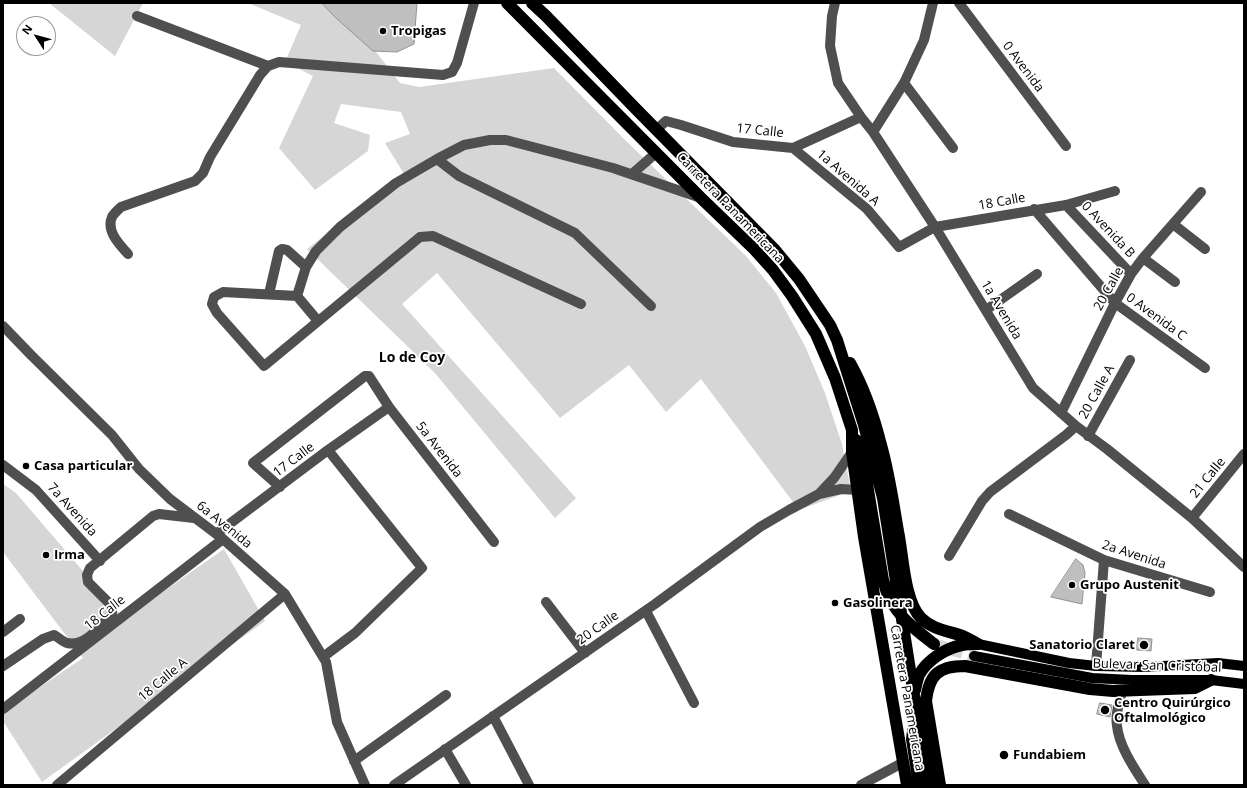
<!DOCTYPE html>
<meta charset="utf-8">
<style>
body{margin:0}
#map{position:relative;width:1247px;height:788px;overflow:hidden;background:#fff;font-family:"Open Sans",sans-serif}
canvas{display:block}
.frame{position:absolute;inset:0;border:4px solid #000;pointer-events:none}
.north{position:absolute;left:16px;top:16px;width:40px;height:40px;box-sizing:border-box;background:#fff;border:1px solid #999;border-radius:50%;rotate:306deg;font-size:11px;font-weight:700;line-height:16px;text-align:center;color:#000}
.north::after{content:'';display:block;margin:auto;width:14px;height:18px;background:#000;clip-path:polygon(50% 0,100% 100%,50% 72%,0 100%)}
</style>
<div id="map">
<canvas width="1247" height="788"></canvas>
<div class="frame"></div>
<div class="north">N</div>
</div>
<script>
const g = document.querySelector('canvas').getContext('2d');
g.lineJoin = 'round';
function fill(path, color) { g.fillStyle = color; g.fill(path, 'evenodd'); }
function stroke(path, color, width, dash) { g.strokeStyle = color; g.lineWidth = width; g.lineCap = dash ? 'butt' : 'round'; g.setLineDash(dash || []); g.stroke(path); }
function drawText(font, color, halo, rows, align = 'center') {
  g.font = font + ' "Open Sans",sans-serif'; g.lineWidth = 3.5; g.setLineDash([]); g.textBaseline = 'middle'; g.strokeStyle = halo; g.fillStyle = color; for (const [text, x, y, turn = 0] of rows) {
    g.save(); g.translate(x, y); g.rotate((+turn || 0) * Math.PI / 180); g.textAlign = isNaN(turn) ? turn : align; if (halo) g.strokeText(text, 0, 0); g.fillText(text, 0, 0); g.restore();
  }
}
const green = new Path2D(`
 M49,3H143L115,56Z
 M248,3H326L370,44L400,83L419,87L554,68L623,138L746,256L776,293L805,346L825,393L842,444L851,491L799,510L701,379L666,412L629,365L560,418L437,273L402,304L576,498L555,518L434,372L307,249L404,174L385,143L410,134L401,112L341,104L334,123L370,135L368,151L315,190L279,148L313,76L285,62L301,25Z
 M3,484L16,493L124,619L224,549L265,621L42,782L3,721V712L83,658L3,552Z`);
const building = new Path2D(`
 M322,3H417L414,44L397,52L373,51L336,18Z
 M1076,559L1083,565L1085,573L1082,604L1051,597Z
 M1138,638L1152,639L1151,651L1137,650Z
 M1100,703L1112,705L1110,717L1097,714Z`);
const highwayTunnel = new Path2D(`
 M934,644L949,649L974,656`);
const minor = new Path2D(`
 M835,3L832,16L830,46L838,83L861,117L873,132L935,227L1033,388L1076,426L1107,449L1192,518L1244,567
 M959,3L1066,146
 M137,16L268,66
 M904,83L953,148
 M656,130L666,121L681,125L733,142L793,148L861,117
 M873,132L904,83L924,40L933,3
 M793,148L867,209L899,247L935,227L1066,205L1115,191
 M437,159L459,176L575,233L651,306
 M632,174L656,153
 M1066,205L1131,274
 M1034,209L1115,303L1205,368
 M1173,224L1205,249
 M128,254C119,244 106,231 112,217C114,213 118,210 121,207L195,181L203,173L210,157L260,75L268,66L279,62L443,75L452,72L457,63L474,3
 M1143,258L1175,282
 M269,294L279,251L282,249L287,250L306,267
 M297,296L306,267L316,251L340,227L396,183L437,159L464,145L490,140H506L613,168L701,198
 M986,310L1037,274
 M318,321L297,296L223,292L214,297L212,304L217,313L264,366L420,237L433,236L581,304
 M3,326L31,355L112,435L139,469L170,499L223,539L285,594L326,662L337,722L365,785
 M1061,413L1115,303L1131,274L1143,258L1201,192
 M1088,436L1130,360
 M3,465L36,490L100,561
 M280,487L253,463L365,376H369L389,407L494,542
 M819,494L834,478L852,452
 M1009,514L1104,560L1210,592
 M1192,518L1244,454
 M216,534L328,450L389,407
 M949,556L982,501L990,492L1066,435L1076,426
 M546,602L585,653
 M646,611L694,703
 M3,632L20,619
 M323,657L355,633L422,568L328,450
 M3,666L43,639L54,635C58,637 63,642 67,643C86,647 101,625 112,614V606L88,582L87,575L90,568L153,516L159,514L194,518
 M1096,666L1104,560
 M1122,692C1119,702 1115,715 1117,726C1119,746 1134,768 1145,785
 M3,709L223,539
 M493,716L529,785
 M445,749L466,785
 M354,761L446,695
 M57,785L285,594
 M394,785L655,604L760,527L789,510L819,494L841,489L857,490
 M861,785L904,762`);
const major = new Path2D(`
 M978,644L1069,663L1096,666L1144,667L1218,663L1244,666
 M974,656L1092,678L1132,680H1211L1244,684`);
const highway = new Path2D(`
 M507,3L701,198L754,249L773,270L792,296L816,334L835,378L852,430V452L864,537L907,785
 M532,3L546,16L636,109L775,250L799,279L830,325L837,340L864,425L883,498L928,785
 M850,363C864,388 874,417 881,445C889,473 893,502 898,531C903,554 904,601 921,618C933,630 950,631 965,637C970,639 974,642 978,644
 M856,440L863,460L883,580C885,585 886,592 889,597C899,618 916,630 934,644
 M915,690C916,686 917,680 919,675C927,660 946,648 962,645C967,644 973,644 978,644
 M913,731L912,739L919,785
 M940,785L926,701C929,675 938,666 965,666L1090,689L1113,691L1195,688L1211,680`);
const markers = [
 [383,31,4,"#000"],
 [26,466,4,"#000"],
 [46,555,4,"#000"],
 [1072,585,4,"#000"],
 [835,603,4,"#000"],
 [1144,645,5,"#000"],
 [1105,710,5,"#000"],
 [1004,755,5,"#000"]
];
const poiNames = [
 ["Tropigas",391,31],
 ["Casa particular",34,466],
 ["Irma",54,555],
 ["Grupo Austenit",1080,585],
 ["Gasolinera",843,603],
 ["Sanatorio Claret",1135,645,"right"],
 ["Centro Quirúrgico",1114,703],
 ["Oftalmológico",1114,718],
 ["Fundabiem",1013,755]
];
const streetNames = [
 ["0 Avenida",1023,67,53],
 ["17 Calle",760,131,6],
 ["1a Avenida A",848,178,41],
 ["18 Calle",1002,202,-10],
 ["Carretera Panamericana",730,208,46],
 ["0 Avenida B",1108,230,47],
 ["20 Calle",1109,289,-61],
 ["1a Avenida",1001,310,59],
 ["0 Avenida C",1156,317,36],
 ["20 Calle A",1097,392,-61],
 ["5a Avenida",439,450,52],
 ["17 Calle",294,460,-37],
 ["21 Calle",1208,478,-51],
 ["7a Avenida",72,510,48],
 ["6a Avenida",224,525,39],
 ["2a Avenida",1134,555,18],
 ["18 Calle",105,613,-38],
 ["20 Calle",598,628,-35],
 ["Bulevar San Cristóbal",1157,666,2],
 ["18 Calle A",163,680,-40],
 ["Carretera Panamericana",907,698,80]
];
const neighbourhoodNames = [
 ["Lo de Coy",412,358]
];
fill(green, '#d6d6d6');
fill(building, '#bfbfbf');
stroke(building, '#939393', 1);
stroke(highwayTunnel, '#d9d9d9', 12, [12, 6]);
stroke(minor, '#4f4f4f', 10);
stroke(major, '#000', 10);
stroke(highway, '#000', 12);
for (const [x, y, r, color] of markers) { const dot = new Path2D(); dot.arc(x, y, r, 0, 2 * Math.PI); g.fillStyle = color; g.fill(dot); stroke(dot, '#fff', 1.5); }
drawText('bold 13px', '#000', '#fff', poiNames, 'left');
drawText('13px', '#000', '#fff', streetNames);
drawText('bold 14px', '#000', '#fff', neighbourhoodNames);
</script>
